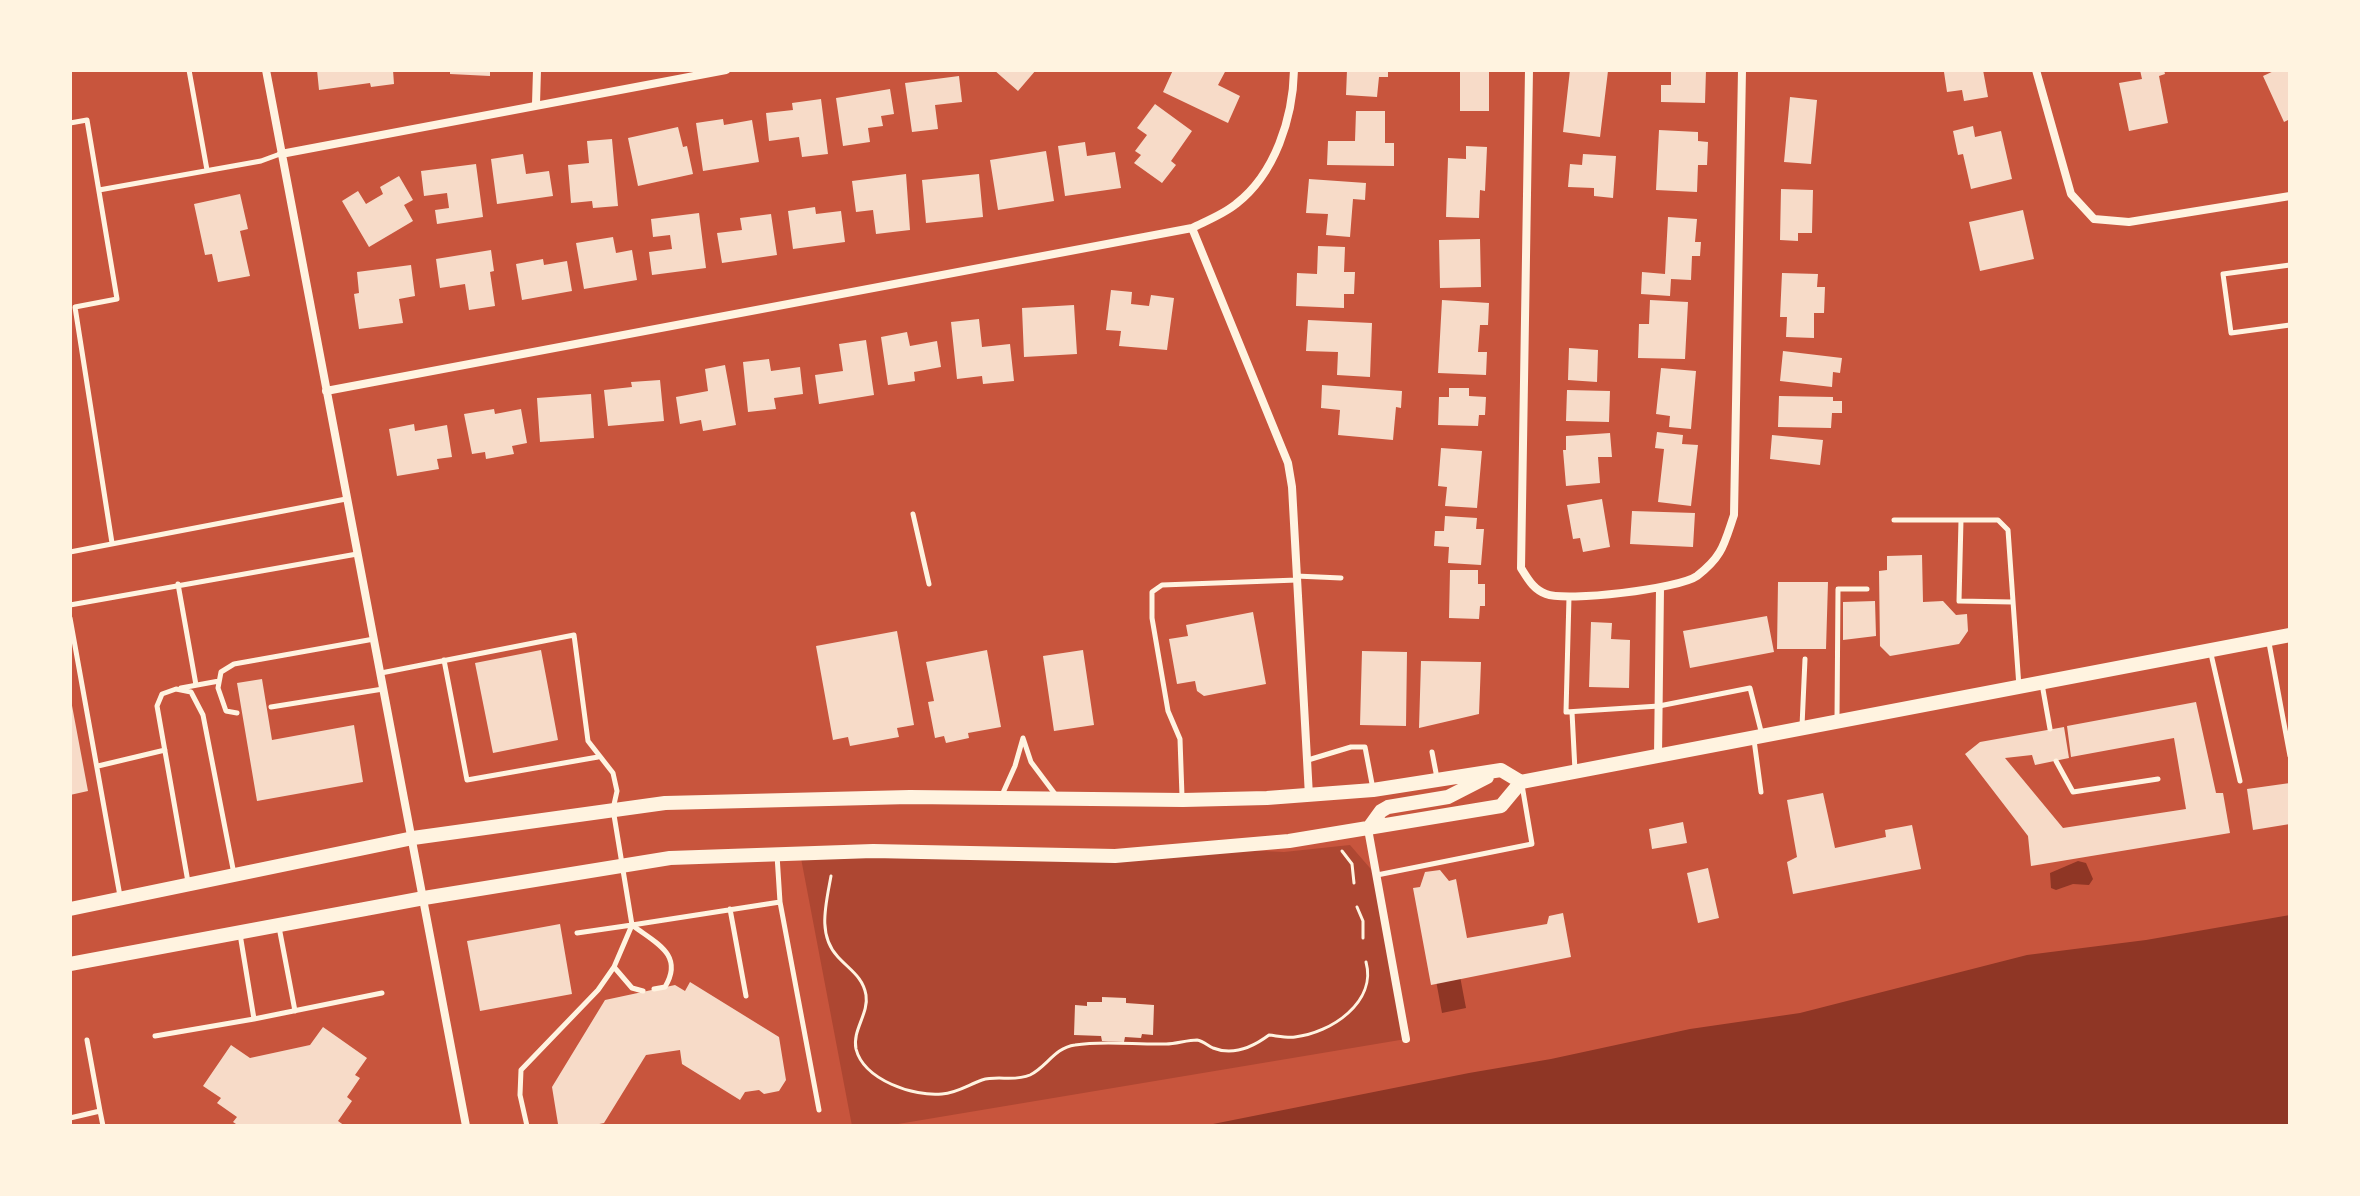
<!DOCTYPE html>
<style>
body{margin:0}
#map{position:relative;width:2360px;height:1196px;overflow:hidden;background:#c8553d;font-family:"Asap Condensed",sans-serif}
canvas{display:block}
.frame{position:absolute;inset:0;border:72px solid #fff3e0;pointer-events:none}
</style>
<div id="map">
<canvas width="2360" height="1196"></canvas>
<div class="frame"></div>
</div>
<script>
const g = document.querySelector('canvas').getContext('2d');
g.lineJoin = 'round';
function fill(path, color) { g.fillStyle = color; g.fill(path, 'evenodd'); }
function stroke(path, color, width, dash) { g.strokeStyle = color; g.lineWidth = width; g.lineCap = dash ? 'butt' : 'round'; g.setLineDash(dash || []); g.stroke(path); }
const green = new Path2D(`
 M1350,845L1376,875L1406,1039L886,1126H852L800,853L1219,849L1284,852Z`);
const water = new Path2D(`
 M2078,861L2086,863L2093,879L2089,885L2073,884L2056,890L2051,888L2050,873Z
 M2290,915V1126H1203L1469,1073L1551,1059L1690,1029L1800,1013L2027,955L2146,940Z
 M1459,971L1466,1008L1442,1013L1435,975Z`);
const building = new Path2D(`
 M317,70H393L394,84L371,87L370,83L319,90Z
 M450,70H490V76L450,74Z
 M994,70H1036L1018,91Z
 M1173,70H1226L1218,85L1240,96L1228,123L1163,92Z
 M1347,70H1388V77H1379L1377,97L1346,95Z
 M1460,70H1489V111H1460Z
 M1570,70L1608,71L1600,137L1563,132Z
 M1671,70H1706L1705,103L1661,102V85H1671Z
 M1954,70H1983L1988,97L1964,101L1962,90L1947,92L1944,72Z
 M2140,70H2164L2165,74L2159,76L2168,123L2129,131L2119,83L2142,79Z
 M2276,70H2290V119L2284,122L2263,76Z
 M959,76L962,102L935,105L938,129L912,132L905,83Z
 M890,89L894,114L881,116L883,126L868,128L870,142L843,146L836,98Z
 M1790,97L1817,100L1811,164L1784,162Z
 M821,99L828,154L802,157L799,137L769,141L766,113L793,110L792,103Z
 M1155,104L1192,131L1171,161L1176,165L1162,183L1134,163L1141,155L1135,151L1147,135L1137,128Z
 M1356,111H1385V143H1394V166L1327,165L1328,141H1355Z
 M723,119L724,125L752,120L759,162L703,171L696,123Z
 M1973,126L1975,137L2001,131L2012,179L1971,189L1963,154L1958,155L1953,131Z
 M678,127L683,147L687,146L693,174L638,186L628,138Z
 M1659,130L1698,132V141L1708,142L1707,165H1698L1697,192L1656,190Z
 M612,139L618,206L593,208L592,201L571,203L568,165L589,163L587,141Z
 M1085,142L1087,156L1115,152L1121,188L1065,196L1058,146Z
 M1466,146L1487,147L1485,191L1480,190L1479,218L1446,217L1448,158L1466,159Z
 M1046,151L1054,201L998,210L990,160Z
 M523,154L526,174L549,171L553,196L497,204L491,159Z
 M1583,154L1616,156L1613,198L1594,196V188L1568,187L1570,164L1582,165Z
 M476,164L483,217L437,224L435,210L449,208L447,193L424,196L421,171Z
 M906,174L910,230L876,234L873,210L856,212L852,181Z
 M979,174L983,217L926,223L922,180Z
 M399,176L413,200L404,205L413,221L369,247L342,201L358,191L366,204L383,194L380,187Z
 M1309,179L1366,183L1365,200L1353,199L1350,237L1326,235L1328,214L1306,213Z
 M1781,189L1813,190L1812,233H1798V241L1780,240Z
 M240,194L248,229L240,231L250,276L218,282L212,254L205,255L194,204Z
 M815,207L816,214L841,211L845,242L793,249L788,211Z
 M2023,210L2034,259L1980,271L1969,222Z
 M699,213L706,268L652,275L649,252L672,249L670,235L653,237L651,219Z
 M771,214L777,255L722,263L717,233L742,230L740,218Z
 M1668,217L1697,219L1695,242H1701L1700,256H1692L1691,280L1671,279L1670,296L1641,294L1642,272L1665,274Z
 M613,237L616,253L632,250L637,280L584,289L576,243Z
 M1480,239L1481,287L1440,288L1439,240Z
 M1318,246L1345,247L1344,272H1355L1354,294H1344V308L1296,306L1297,273L1317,274Z
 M491,250L494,271L490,272L495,306L469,310L465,284L440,288L436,259Z
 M543,259L544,265L567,261L572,291L522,300L516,264Z
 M411,265L415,296L399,299L403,323L359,329L354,294L359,293L357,272Z
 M1782,273L1818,274L1817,287H1825L1824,313H1814V338L1786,337L1787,317H1780Z
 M1111,290L1132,292L1131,304L1149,306L1151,295L1174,298L1167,350L1119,346L1121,331L1106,330Z
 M1442,300L1489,303L1488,325H1480L1478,352H1487L1486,375L1438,373Z
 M1650,300L1688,302L1685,359L1638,358L1639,324H1649Z
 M1074,305L1077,354L1024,357L1022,308Z
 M979,319L982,347L1010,344L1014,381L983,384L982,376L957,379L951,322Z
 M1308,320L1372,323L1370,377L1337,375L1338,352L1306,351Z
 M907,332L910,346L937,341L941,367L914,372L915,381L888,385L881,337Z
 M866,340L874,395L819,404L815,375L843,371L839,344Z
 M1569,348L1598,350L1597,382L1568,380Z
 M1783,351L1842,358L1840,373L1833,372L1832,387L1780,381Z
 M769,359L771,371L800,367L803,394L774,398L776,409L748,412L743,362Z
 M725,365L736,425L703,431L701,420L680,424L676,397L708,391L705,369Z
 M1661,368L1696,371L1691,429L1669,427L1670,416L1656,414Z
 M660,380L664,421L608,426L604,390L632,387L631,382Z
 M1322,385L1402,391L1401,408L1396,407L1393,440L1338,435L1340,410L1321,408Z
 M1449,388H1469V396L1486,397L1485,415H1479L1478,426L1438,425L1439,397H1449Z
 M1567,390L1610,391L1609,422L1566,421Z
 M591,394L594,438L540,442L537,398Z
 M1779,396L1833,397V401H1842V413H1832L1831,428L1778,427Z
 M494,409L495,414L521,409L527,443L512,446L514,454L486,459L485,452L472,454L464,414Z
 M414,424L415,431L447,425L452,457L437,459L439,469L397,476L389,429Z
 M1657,432L1683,435L1682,444L1698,445L1691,506L1658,502L1664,449L1655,448Z
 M1610,433L1612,457H1598L1600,483L1566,486L1563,450H1566V436Z
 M1772,435L1823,440L1820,465L1770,459Z
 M1441,448L1482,451L1477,508L1445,506L1447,487L1438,486Z
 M1602,499L1610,547L1583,552L1580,538L1573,539L1567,505Z
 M1632,511L1695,513L1693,547L1630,544Z
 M1445,516L1477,518L1476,529H1484L1481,565L1448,563L1449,547L1434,546L1435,531H1444Z
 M1922,555L1923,602L1943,601L1956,615L1967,614L1968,631L1959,644L1890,656L1880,646L1879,571L1887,570V556Z
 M1450,570H1478V584H1485V606H1480L1479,619L1449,618Z
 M1778,582H1828L1826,649H1777Z
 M1875,601L1876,636L1843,640V602Z
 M1253,612L1266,684L1204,696L1197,691L1195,681L1177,684L1169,639L1188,636L1186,625Z
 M1767,616L1774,652L1690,668L1683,631Z
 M1591,622L1612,623L1611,639L1630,640L1629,688L1589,687Z
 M897,631L914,725L897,728L899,737L850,746L848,737L833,740L816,646Z
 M541,650L558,740L493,753L475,663Z
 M987,650L1001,727L968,733L969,738L946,743L944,736L935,738L928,702L934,701L926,662Z
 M1083,650L1094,725L1054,731L1043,656Z
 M1362,651L1407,652L1406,726L1360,725Z
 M1421,661L1481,662L1479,714L1419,728Z
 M262,679L272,740L354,725L363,782L257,801L237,683Z
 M70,695L88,791L70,795Z
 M2196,702L2216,793H2223L2230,833L2031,866L2028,836L1965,754L1980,742L2064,727L2069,758L2035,765L2032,755L2005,758L2063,828L2186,809L2174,738L2071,757L2067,726Z
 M2290,783V824L2253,830L2247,789Z
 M1823,793L1835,848L1886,837L1885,830L1912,825L1921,869L1793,894L1787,862L1797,857L1787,800Z
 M1683,822L1687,843L1652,849L1649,829Z
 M1708,868L1719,918L1698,923L1687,873Z
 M1440,870L1449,881L1456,879L1467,938L1547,924L1549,916L1563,913L1571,957L1431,985L1413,888L1420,887L1425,872Z
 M560,924L572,994L480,1011L467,941Z
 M690,982L779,1037L786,1080L779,1091L764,1094L759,1090L745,1092L740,1100L682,1064L680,1050L646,1055L604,1123L590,1126L558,1124L552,1087L605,1000L675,985L685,991Z
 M1102,997L1126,998V1003L1154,1005L1153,1035L1142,1034L1141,1038L1125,1037L1124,1042L1102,1041L1101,1036L1074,1035L1075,1005L1087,1006V1002H1102Z
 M323,1027L367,1058L355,1075L360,1078L347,1097L352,1101L338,1121L345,1126H239L233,1122L237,1117L217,1103L221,1098L203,1086L231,1045L250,1058L310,1045Z`);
const path = new Path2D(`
 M1342,851L1352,864L1354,883
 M831,876C826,904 817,935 838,957C850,970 863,977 866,995C869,1014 852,1030 856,1049C864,1080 914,1097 942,1094C957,1093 968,1085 982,1080C998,1075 1014,1082 1030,1075C1047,1067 1054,1048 1075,1045C1104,1040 1137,1045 1166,1044C1176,1044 1187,1040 1197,1040C1203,1041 1207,1045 1213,1048C1233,1056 1253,1047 1269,1035C1278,1036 1287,1038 1295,1037C1331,1033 1377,1002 1366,962
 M1357,907L1363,921V938`);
const service = new Path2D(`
 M189,70L207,170
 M70,123L87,120L117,299L75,307L112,543
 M99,190L261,161L280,154
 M2290,265L2223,274L2231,333L2290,325
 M913,514L929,584
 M1894,520H1998L2008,530L2019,687
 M1961,520L1959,601L2012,602
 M70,552L346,499
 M1296,576L1341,578
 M178,584L196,685
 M1569,597L1566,712L1659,706L1750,688L1762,735
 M70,605L357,554
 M70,618L120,896
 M2269,643L2290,756
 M2211,654L2240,781
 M444,660L467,780L598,757
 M381,673L574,635L588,741L613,773L617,791L613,809L632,925L780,902L819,1110
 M2042,684L2050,729
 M181,688L219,681
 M271,707L383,689
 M1572,712L1575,771
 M237,713L226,711L218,688L221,672L234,664L374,639
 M1837,719L1838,589H1867
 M1802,726L1805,659
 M1754,740L1761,792
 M1432,752L1437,778
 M1308,760L1351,747H1365L1373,789
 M2056,761L2073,792L2158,779
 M98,766L165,750
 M1002,795L1015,766L1023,738L1031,762L1055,794
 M1182,796L1180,739L1168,711L1152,618V592L1162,585L1297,580
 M777,855L780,902
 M1377,875L1532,844L1522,785
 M188,882L157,706L162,694L176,689L191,692L203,715L234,874
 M730,909L746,996
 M279,927L295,1011
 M577,933L632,925C654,942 685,954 665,987L654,989
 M614,967L632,988L643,991
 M254,1019L382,993
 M155,1036L254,1019L240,934
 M87,1040L100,1111
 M70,1118L100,1111L103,1126
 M527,1126L520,1095L521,1070L598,990L614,967L632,925`);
const minor = new Path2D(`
 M266,70L466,1126
 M1529,70L1521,568C1528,579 1533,589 1546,594C1566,602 1679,589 1697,576C1723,556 1724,544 1734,515L1742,70
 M2036,70L2071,194L2094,219L2129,222L2290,196
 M536,104L537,70
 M281,154L726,70
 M1192,228L1288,463L1292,487L1309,796
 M326,391L1192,228C1206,221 1224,214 1236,204C1275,174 1293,118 1294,70
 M1658,756L1660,589
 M1368,829L1406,1039`);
const primary = new Path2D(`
 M1521,782L2290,635
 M1368,829L1381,811L1388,807L1448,797L1487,777
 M70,909L413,838L665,803L910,797L1183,800L1267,798L1373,790L1501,770L1521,782
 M70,964L424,898L670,858L873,851L1115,856L1289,841L1501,806L1521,782`);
fill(green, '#ae4732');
fill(water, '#8f3625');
fill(building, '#f7dbc8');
stroke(path, '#fff3e0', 3);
stroke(service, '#fff3e0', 5);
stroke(minor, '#fff3e0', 8);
stroke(primary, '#fff3e0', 14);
</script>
